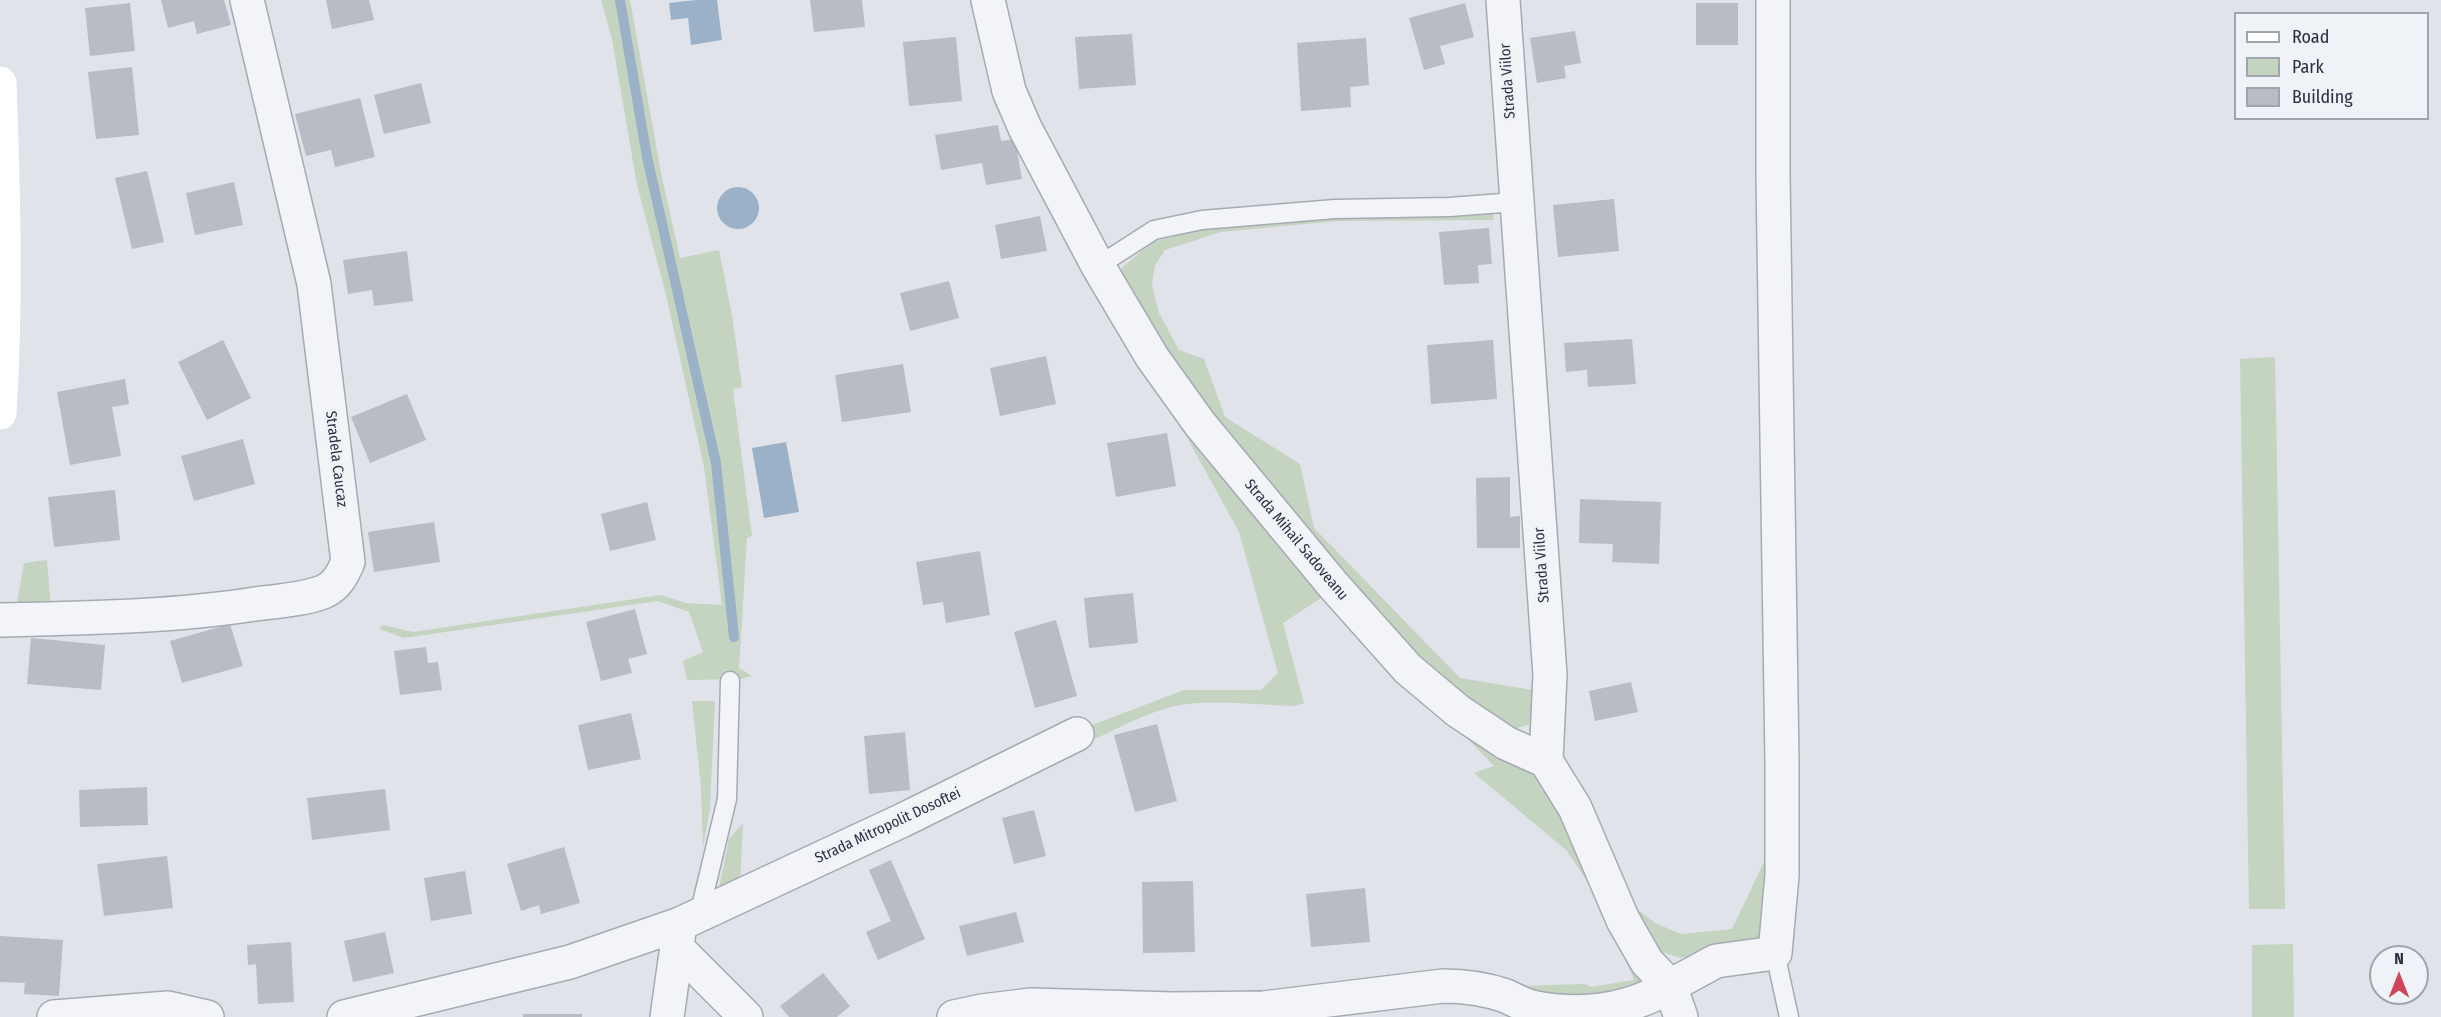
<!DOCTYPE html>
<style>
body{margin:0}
#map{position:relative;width:2441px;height:1017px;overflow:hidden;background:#e0e3e9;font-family:"Fira Sans Condensed",sans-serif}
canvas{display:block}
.legend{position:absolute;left:2234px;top:12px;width:195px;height:108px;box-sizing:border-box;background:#eff2f6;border:2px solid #a0a5ad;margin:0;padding:8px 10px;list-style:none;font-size:18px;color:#293140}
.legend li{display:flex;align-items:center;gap:12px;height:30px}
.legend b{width:30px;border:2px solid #a0a5ad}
.north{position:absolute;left:2369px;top:945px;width:60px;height:60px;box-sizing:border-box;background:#eff2f6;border:2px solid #a0a5ad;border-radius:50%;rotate:0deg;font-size:16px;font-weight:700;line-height:24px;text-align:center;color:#293140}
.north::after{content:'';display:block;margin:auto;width:21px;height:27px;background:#cd465a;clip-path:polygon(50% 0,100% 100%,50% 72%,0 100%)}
</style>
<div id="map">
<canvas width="2441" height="1017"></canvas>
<ul class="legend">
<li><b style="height:8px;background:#fff"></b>Road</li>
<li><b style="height:16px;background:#c5d3c1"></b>Park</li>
<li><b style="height:16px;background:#b7bcc5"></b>Building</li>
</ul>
<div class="north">N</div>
</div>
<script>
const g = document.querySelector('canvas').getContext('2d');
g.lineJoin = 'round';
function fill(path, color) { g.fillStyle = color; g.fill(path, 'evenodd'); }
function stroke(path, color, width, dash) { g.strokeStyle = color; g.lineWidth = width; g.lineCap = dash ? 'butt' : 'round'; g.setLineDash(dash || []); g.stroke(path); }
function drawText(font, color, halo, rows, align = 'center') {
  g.font = font + ' "Fira Sans Condensed",sans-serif'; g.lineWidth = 6; g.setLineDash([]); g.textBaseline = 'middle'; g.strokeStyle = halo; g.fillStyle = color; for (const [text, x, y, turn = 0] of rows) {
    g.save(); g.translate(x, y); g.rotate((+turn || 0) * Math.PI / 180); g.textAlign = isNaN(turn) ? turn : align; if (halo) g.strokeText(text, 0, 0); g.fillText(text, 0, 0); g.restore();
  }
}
const green = new Path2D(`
 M601,0H630L661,173L680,258L719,250L732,315L742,387L733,389L752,536L747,538L739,668L752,676L741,679L687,680L683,661L703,652L689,612L658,601L404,638L379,629L383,625L413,632L661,595L686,603L722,605L704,467L666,295L637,185L612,39Z
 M1492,210L1494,220L1338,221L1221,232L1165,250L1155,265L1152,285L1159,313L1179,350L1204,359L1225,417L1300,464L1314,528L1460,678L1533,690L1530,724L1517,728H1498L1393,640L1168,367L1117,272L1152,242L1208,228L1340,214Z
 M2275,357L2285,909H2249L2240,359Z
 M1153,376L1324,596L1283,623L1304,703L1295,706C1260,705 1223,700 1187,704C1154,708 1122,727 1092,740L1087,727L1184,690H1261L1278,673L1239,532Z
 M47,560L51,608L17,603L24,563Z
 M692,701H715L710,809L703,847L701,787Z
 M1446,717L1535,774L1583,856L1639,961L1642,984L1614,1000L1555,1003L1515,986L1584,984L1591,987L1634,980L1601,901L1566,850L1474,773L1494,766Z
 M1587,801L1638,910L1655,923L1681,934L1732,929L1764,862L1766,934L1751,944L1680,958L1656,950L1630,909Z
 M743,823L740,883L717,898L729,839Z
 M2293,944L2294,1017H2252V945Z`);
const water = new Path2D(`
 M696,0H717L722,40L691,45L688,18L671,20L669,3Z
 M717 208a21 21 0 1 1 42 0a21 21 0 1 1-42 0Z
 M786,442L799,512L764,518L752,448Z`);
const stream = new Path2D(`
 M620,0L647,157L716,463L734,637`);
const building = new Path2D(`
 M161,0H224L231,25L197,34L194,21L168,28Z
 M326,0H369L374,20L332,29Z
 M810,0H862L865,27L814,32Z
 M130,3L135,51L90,56L85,8Z
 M1465,3L1474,37L1440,46L1445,64L1424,70L1409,18Z
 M1696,3H1738V45H1696Z
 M1575,31L1581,63L1564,66L1566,78L1537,83L1530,38Z
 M1132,34L1136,85L1079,89L1075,37Z
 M956,37L962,101L909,106L903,42Z
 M1366,38L1369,85L1350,87L1351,107L1301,111L1297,43Z
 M132,67L139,135L96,139L88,72Z
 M421,83L431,123L384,134L374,95Z
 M360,98L375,157L335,167L331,150L306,156L295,114Z
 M998,125L1001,141L1015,139L1022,179L986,185L982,163L941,170L935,135Z
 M147,171L164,242L132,249L115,178Z
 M234,182L243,225L195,235L186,193Z
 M1614,199L1619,251L1558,257L1553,205Z
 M1040,216L1047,251L1001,259L995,225Z
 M1489,228L1492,264L1478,265L1479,283L1444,285L1439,232Z
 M407,251L413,301L374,306L372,290L348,294L343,260Z
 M949,281L959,318L910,331L900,293Z
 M1632,339L1636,384L1588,387L1587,370L1566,372L1564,343Z
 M223,340L251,398L207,420L178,362Z
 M1493,340L1497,399L1431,404L1427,345Z
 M1046,356L1056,404L1000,416L990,368Z
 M903,364L911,412L842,422L835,375Z
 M125,379L129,404L112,407L121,456L70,465L57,392Z
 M407,394L426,440L370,463L351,417Z
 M1167,433L1176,486L1116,497L1107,443Z
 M243,439L255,484L194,501L181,456Z
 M1510,477V517L1520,516V548H1477L1476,478Z
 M115,490L120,540L54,547L48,497Z
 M1580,499L1661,502L1659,564L1612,562L1613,544L1579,543Z
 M647,502L656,540L610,551L601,514Z
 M434,522L440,562L374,572L368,532Z
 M980,551L990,615L946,623L943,602L923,605L916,562Z
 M1133,593L1138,643L1089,648L1084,598Z
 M635,609L647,654L628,659L632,673L601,681L586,622Z
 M1056,620L1077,696L1035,708L1014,632Z
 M230,624L243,666L182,683L170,641Z
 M31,638L105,645L101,690L27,684Z
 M426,647L428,663L438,662L442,690L400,695L394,651Z
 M1631,682L1638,712L1595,721L1589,691Z
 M631,713L641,759L588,770L578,725Z
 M1157,724L1177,801L1135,812L1114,735Z
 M905,732L910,790L869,794L864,736Z
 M147,787L148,825L80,827L79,790Z
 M385,789L390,830L312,840L307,798Z
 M1034,810L1046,856L1014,864L1002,818Z
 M564,847L580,903L541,914L539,905L521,911L507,864Z
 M167,856L173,908L104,916L97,864Z
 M891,860L925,939L878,960L866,932L891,921L869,870Z
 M465,871L472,914L431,921L424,878Z
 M1193,881L1195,952L1143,953L1142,882Z
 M1365,888L1370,942L1311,947L1306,894Z
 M1016,912L1024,942L967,956L959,926Z
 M385,932L394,973L353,982L344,941Z
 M0,936L63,940L59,996L24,994L25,983L0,982Z
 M291,942L294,1002L258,1004L256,964L248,965L247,945Z
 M823,973L850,1006L837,1017H789L780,1006Z
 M523,1014H582V1017H523Z`);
const lane = new Path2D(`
 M1098,266L1154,230L1202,220L1335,209L1449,207L1516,202
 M699,915L727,799L730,681
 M1775,953L1789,1017`);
const street = new Path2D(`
 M988,0L1009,91L1025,128L1098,266L1152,357L1200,424L1334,586L1408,669L1458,711L1506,743L1546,761
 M1503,0L1550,675L1546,761L1575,808L1623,920L1647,962L1670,986L1716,961L1775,953L1782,875V762L1773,176V0
 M0,620C85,618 171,617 255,604C277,601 302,600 323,592C337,586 342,575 348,562L314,284L247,0
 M677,948L746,1017
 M54,1017L168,1008L207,1017
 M344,1017L570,962L680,924L903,820L1077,734
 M667,1017L679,932
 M954,1017L982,1011L1031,1005L1173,1009L1264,1008L1443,986C1465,986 1486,989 1506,996C1515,1000 1523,1005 1532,1007C1580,1017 1628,1011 1670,986L1681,1017`);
const secondary = new Path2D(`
 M0,83C4,193 7,303 0,413`);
const streetNames = [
 ["Strada Viilor",1508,81,-94],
 ["Stradela Caucaz",336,459,83],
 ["Strada Mihail Sadoveanu",1296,540,50],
 ["Strada Viilor",1542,565,-94],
 ["Strada Mitropolit Dosoftei",888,826,-25]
];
fill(green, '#c5d3c1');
fill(water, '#9bb1c8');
stroke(stream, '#9bb1c8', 10);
fill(building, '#b7bcc5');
stroke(lane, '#a5aab3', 21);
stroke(street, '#a5aab3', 36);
stroke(lane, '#f3f4f7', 18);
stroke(street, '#f3f4f7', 33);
stroke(secondary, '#fff', 33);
drawText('15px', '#293140', '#eff2f6', streetNames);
</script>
